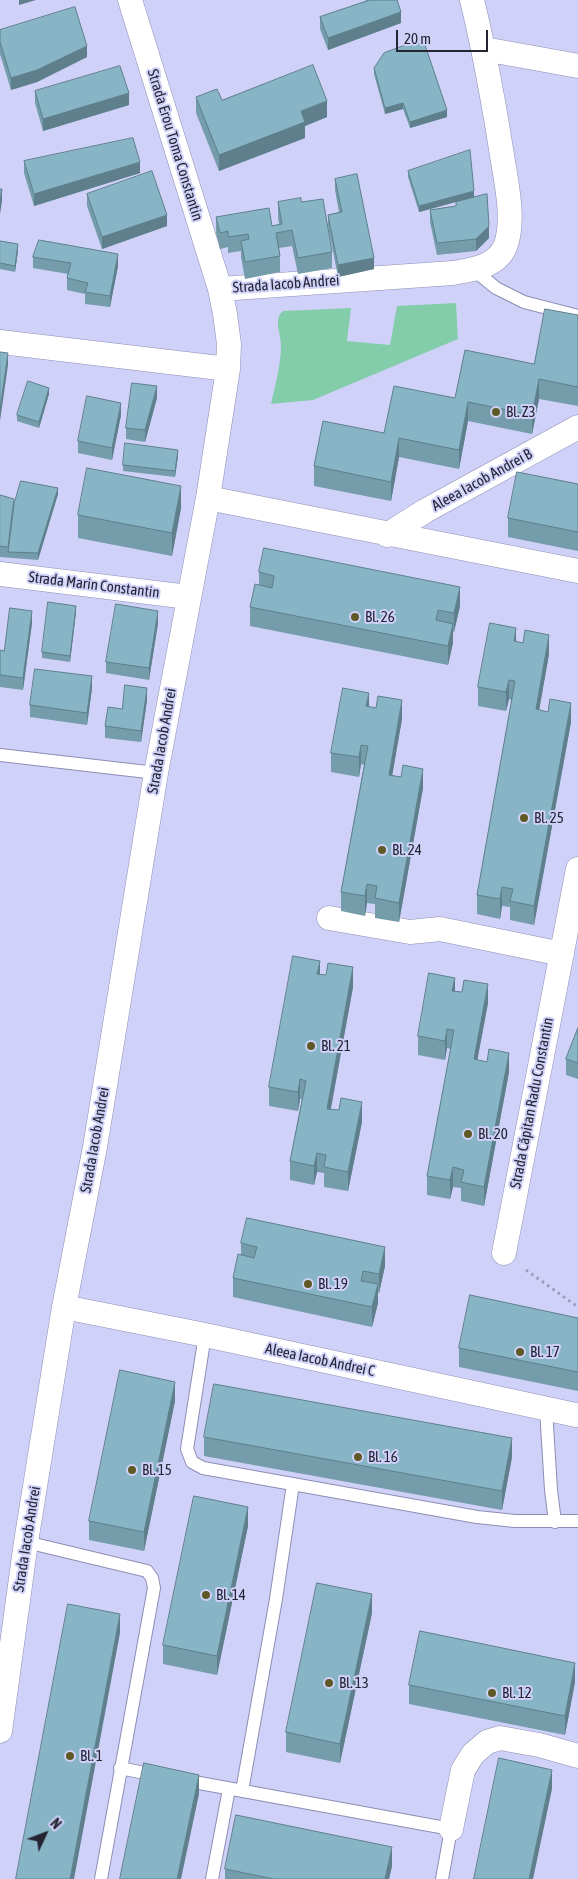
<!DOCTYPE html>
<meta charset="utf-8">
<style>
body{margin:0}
#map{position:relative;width:578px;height:1879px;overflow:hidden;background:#d0d1f9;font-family:"Asap Condensed",sans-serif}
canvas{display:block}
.north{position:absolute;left:20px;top:1809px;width:50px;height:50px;-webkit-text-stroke:4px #d0d1f9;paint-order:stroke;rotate:47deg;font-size:14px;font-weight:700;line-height:20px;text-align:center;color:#242433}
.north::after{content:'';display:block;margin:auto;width:18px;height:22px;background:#242433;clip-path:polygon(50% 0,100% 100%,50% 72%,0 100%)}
.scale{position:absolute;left:396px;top:30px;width:92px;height:22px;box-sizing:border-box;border:2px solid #242433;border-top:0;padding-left:6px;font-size:15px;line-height:18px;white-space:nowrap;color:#242433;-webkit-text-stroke:4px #d0d1f9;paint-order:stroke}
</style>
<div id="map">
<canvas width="578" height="1879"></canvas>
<div class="north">N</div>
<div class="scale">20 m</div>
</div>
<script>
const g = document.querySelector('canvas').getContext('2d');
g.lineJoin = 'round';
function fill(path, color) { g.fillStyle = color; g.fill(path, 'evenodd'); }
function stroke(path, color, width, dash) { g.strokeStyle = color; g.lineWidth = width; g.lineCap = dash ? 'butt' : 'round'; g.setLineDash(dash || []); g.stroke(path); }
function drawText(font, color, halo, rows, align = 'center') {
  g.font = font + ' "Asap Condensed",sans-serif'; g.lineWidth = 4; g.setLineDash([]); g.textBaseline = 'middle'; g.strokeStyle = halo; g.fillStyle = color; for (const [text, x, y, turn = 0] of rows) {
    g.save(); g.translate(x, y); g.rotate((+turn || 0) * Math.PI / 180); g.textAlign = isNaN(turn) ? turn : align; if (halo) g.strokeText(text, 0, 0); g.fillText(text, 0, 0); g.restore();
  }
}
const green = new Path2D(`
 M456,303L458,339L313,400L271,404C275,385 281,365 281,345C281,334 273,319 283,311L351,308L347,341L390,345L397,306Z`);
const path = new Path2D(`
 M526,1270L578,1307`);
const service = new Path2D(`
 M474,270L496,288L524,302L578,316
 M0,755L156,773
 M205,1335L187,1449L192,1462L203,1468L477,1517L515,1521H578
 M546,1409L551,1490L555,1522
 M26,1542L147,1571L152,1578L154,1588L101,1879
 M120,1768L159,1776
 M183,1780L451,1829L442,1879
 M242,1791L276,1599L293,1484
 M212,1879L229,1789`);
const minor = new Path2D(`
 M484,49L578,66
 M220,289L453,273C471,270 496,267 505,247C516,220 505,177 501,149C493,99 484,49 472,0
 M0,342L228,369
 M208,498L578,571
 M387,535L425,511L578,427
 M0,574L188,597
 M329,918L410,932L440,929L562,954
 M504,1253L578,869
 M64,1307L205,1335L576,1415
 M0,1731L26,1542L64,1307L95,1147L156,773L208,498L228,369L229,344L225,314L220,289L130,0
 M451,1829L463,1770L473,1754L487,1742L500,1738L539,1745L578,1756`);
const wall = new Path2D(`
 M366,0H397L401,23L328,50L320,29V17L366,1Z
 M0,30L87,57L37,82L11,90L0,54Z
 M374,68L447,117L410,128L403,109L385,114L374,74Z
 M35,91L129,105L43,131L35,103Z
 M196,97L222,100L327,117L305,126V138L219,171L196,113Z
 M24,161L140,173L34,206L24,173Z
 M408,171L474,197L489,238L476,251L437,255L430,222V210L456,207V202L419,212L408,177Z
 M335,179L374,269L338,277L328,226V215L339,212L335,190Z
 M87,194L167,226L102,249L87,206Z
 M278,202H301L332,252V268L298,274L292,246L279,248L280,256V272L245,279L241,257V251L228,253V247L220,249L216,233V217L272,226L279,224L278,218Z
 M0,241L18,251L15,272L0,269Z
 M33,257L118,266L110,307L85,304V294L67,290V278L68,274L33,268Z
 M578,315V406L539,399L532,434L468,421L459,469L399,457L391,501L314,486V466L455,398L534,364Z
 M49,394L39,428L17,421V415Z
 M157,398L145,442L126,439V428Z
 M121,415L112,460L78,453V441Z
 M178,456L175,477L123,471V465Z
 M578,484V551L508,537V518Z
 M58,494L38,560L0,557V495L14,504Z
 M181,508L172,556L78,538V515Z
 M259,572L460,606L454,632H453V643L448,665L250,626V607L259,585Z
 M76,612L70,662L42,658V652Z
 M32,623L23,690L0,687V650L4,651Z
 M158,623L149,680L106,673V662Z
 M516,641L549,654L539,710L571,722L534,925L510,920V907L502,906L500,919L477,914V895L512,700L509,699L506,711L478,706V687Z
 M92,688L87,725L30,717V705Z
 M147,700L141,742L105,738V726L122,709Z
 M369,707L402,719L392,775L423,788L399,922L375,918V904L367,903L365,916L341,911V892L364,765L361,764L359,777L331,772V753Z
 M320,974L353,987L331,1109L362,1122L348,1191L324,1187V1173L317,1172L314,1185L290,1180V1161L302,1099H300L298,1111L269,1106V1087Z
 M455,991L488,1003L477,1060L509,1072L484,1206L461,1201V1188L453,1187L450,1199L427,1195V1176L451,1049L447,1048L445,1060L418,1055V1036Z
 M578,1028V1079L566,1075V1059Z
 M241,1243L385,1266L379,1293H378V1303L372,1327L233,1297V1278L241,1255Z
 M578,1318V1391L459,1367V1348Z
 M175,1401L144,1551L89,1540V1521Z
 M204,1437L512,1457L502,1510L204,1456Z
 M248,1526L217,1675L163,1664V1645Z
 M372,1613L340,1763L286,1752V1732Z
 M575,1682L565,1735L409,1704V1685Z
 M392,1866L389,1879H225V1869Z`);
const shadedWall = new Path2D(`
 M19,0H36L19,5Z
 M401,12V23L328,50V38Z
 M87,46V57L37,82L11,90V78Z
 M129,93V105L43,131V119Z
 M327,101V117L305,126V138L219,171V155L301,111Z
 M403,103V109L385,114V108Z
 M447,110V117L410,128V122Z
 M140,162V173L34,206V194Z
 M2,189V201L0,214V202Z
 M474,191V197L419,212V206Z
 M167,215V226L102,249V237Z
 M489,226V238L476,251V239Z
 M18,244V251L15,272V266Z
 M118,254V266L110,307V296Z
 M374,258V269L338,277V265Z
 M8,353V365L0,421V409Z
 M539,379V399L532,434V415Z
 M157,386V398L145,442V430Z
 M49,388V394L39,428V422Z
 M468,402V421L459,469V450Z
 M121,403V415L112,460V448Z
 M399,438V457L391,501V482Z
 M178,450V456L175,477V471Z
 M181,486V508L172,556V533Z
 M58,488V494L38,560V553Z
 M460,587V606L454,632V613Z
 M76,606V612L70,662V656Z
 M32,611V623L23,690V678Z
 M158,611V623L149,680V668Z
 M453,624V643L448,665V646Z
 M516,628V647L514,641Z
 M549,635V654L536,728V709Z
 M92,676V688L87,725V713Z
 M509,680V699L506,711V692Z
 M147,688V700L141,742V731Z
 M369,693V712L366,706Z
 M402,700V719L389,794V775Z
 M571,703V722L534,925V906Z
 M361,745V764L359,777V757Z
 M423,769V788L399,922V903Z
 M367,884V903L365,916V896Z
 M502,887V906L500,919V899Z
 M320,961V980L317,974Z
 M353,967V987L327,1128V1109Z
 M455,978V997L452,991Z
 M488,984V1003L474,1078V1059Z
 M447,1029V1048L445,1060V1041Z
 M509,1053V1072L484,1206V1187Z
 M300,1079V1099L298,1111V1092Z
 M362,1102V1122L348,1191V1172Z
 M317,1153V1172L314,1185V1166Z
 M453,1167V1187L450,1199V1180Z
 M385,1247V1266L379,1293V1274Z
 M378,1284V1303L372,1327V1307Z
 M175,1382V1401L144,1551V1532Z
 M512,1438V1457L502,1510V1491Z
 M248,1507V1526L217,1675V1656Z
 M372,1594V1613L340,1763V1744Z
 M120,1614V1633L74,1879H70Z
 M575,1663V1682L565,1735V1716Z
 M552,1770V1789L533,1879H529Z
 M199,1775V1794L181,1879H177Z
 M392,1847V1866L389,1879H385Z`);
const building = new Path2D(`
 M370,0H397L401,12L328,38L320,17Z
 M75,7L87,46L37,70L11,78L0,42V30Z
 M423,39L447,110L410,122L403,103L385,108L374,68L384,53Z
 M313,65L327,101L301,111L305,122L219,155L196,97L217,89L222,100Z
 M120,66L129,93L43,119L35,91Z
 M133,138L140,162L34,194L24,161Z
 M470,150L474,191L419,206L408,171Z
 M152,171L167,215L102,237L87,194Z
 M357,174L374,258L338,265L328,215L342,212L335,179Z
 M0,189H2L0,202Z
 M487,194L489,226L476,239L437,243L430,210L456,206V202Z
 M301,198V202L323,199L332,252L298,258L292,230L276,233L280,256L245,262L241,241L249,239L248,234L228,237V231L220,233L216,217L269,208L272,226L282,224L278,202Z
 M39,240L118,254L110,296L85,292L88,283L67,278L71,263L33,257Z
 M0,241L18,244L15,266L0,263Z
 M545,309L578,315V387L539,379L532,415L468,402L459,450L399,438L391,482L314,466L323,421L384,433L394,386L455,398L465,350L534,364Z
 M0,352L8,353L0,409Z
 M28,381L49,388L39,422L17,415Z
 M132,383L157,386L145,430L126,428Z
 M87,396L121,403L112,448L78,441Z
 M125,443L178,450L175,471L123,465Z
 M87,468L181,486L172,533L78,515Z
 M517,472L578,484V532L508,518Z
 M21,481L58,488L38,553L8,552L14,504Z
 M0,495L14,499L8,547L0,546Z
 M264,548L460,587L454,613L438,610L436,620L453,624L448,646L250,607L255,584L272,588L274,576L259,572Z
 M48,602L76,606L70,656L42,652Z
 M116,604L158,611L149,668L106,662Z
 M10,608L32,611L23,678L0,675V650L4,651Z
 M490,623L516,628L514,641L523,643L525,630L549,635L536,709L548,712L550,699L571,703L534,906L510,901L513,889L502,887L500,899L477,895L515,681L509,680L506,692L478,687Z
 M35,669L92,676L87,713L30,705Z
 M125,685L147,688L141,731L105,726L108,707L122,709Z
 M343,688L369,693L366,706L376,708L378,696L402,700L389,775L401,777L403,765L423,769L399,903L375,898L377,886L367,884L365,896L341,892L368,746L361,745L359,757L331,753Z
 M293,956L320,961L317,974L326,975L328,963L353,967L327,1109L339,1110L341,1098L362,1102L348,1172L324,1167L326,1155L317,1153L314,1166L290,1161L306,1081L300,1079L298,1092L269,1087Z
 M429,973L455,978L452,991L462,992L464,980L488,984L474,1059L487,1062L489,1049L509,1053L484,1187L461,1182L464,1170L453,1167L450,1180L427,1176L454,1030L447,1029L445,1041L418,1036Z
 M578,1028V1063L566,1059Z
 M247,1218L385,1247L379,1274L363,1271L361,1281L378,1284L372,1307L233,1278L238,1254L254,1258L257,1247L241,1243Z
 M470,1295L578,1318V1372L459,1348Z
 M120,1370L175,1382L144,1532L89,1521Z
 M214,1384L512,1438L502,1491L204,1437Z
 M194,1496L248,1507L217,1656L163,1645Z
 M317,1583L372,1594L340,1744L286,1732Z
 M68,1604L120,1614L70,1879H16Z
 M420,1631L575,1663L565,1716L409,1685Z
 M499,1758L552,1770L529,1879H474Z
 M144,1763L199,1775L177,1879H120Z
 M236,1815L392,1847L385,1879H274L225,1869Z`);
const markers = [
 [496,412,5,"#5f5926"],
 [355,617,5,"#5f5926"],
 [524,818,5,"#5f5926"],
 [382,850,5,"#5f5926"],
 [311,1046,5,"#5f5926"],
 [468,1134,5,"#5f5926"],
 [308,1284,5,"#5f5926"],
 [520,1352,5,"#5f5926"],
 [358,1457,5,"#5f5926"],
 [132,1470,5,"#5f5926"],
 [206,1595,5,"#5f5926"],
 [329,1683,5,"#5f5926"],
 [492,1693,5,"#5f5926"],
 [70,1756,5,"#5f5926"]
];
const streetNames = [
 ["Strada Erou Toma Constantin",175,145,73],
 ["Strada Iacob Andrei",286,284,-4],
 ["Aleea Iacob Andrei B",482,480,-29],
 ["Strada Marin Constantin",94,585,7],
 ["Strada Iacob Andrei",162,741,-80],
 ["Strada Căpitan Radu Constantin",532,1103,-79],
 ["Strada Iacob Andrei",95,1140,-80],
 ["Aleea Iacob Andrei C",320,1360,12],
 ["Strada Iacob Andrei",27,1539,-81]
];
const poiNames = [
 ["Bl. Z3",506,412],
 ["Bl. 26",365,617],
 ["Bl. 25",534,818],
 ["Bl. 24",392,850],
 ["Bl. 21",321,1046],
 ["Bl. 20",478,1134],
 ["Bl. 19",318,1284],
 ["Bl. 17",530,1352],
 ["Bl. 16",368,1457],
 ["Bl. 15",142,1470],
 ["Bl. 14",216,1595],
 ["Bl. 13",339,1683],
 ["Bl. 12",502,1693],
 ["Bl. 1",80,1756]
];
fill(green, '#84cdab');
stroke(service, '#8d8eb4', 14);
stroke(minor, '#8d8eb4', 25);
stroke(path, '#9a9bbb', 3, [2.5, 4]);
stroke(service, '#fff', 12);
stroke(minor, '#fff', 24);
fill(wall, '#749caa');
fill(shadedWall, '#5e7f8b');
fill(building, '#87b5c6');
stroke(building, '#5e7f8b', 1);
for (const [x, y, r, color] of markers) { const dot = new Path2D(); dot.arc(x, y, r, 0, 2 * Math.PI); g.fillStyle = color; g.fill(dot); stroke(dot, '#d0d1f9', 2); }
drawText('15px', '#242433', '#d0d1f9', streetNames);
drawText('15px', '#242433', '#d0d1f9', poiNames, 'left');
</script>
